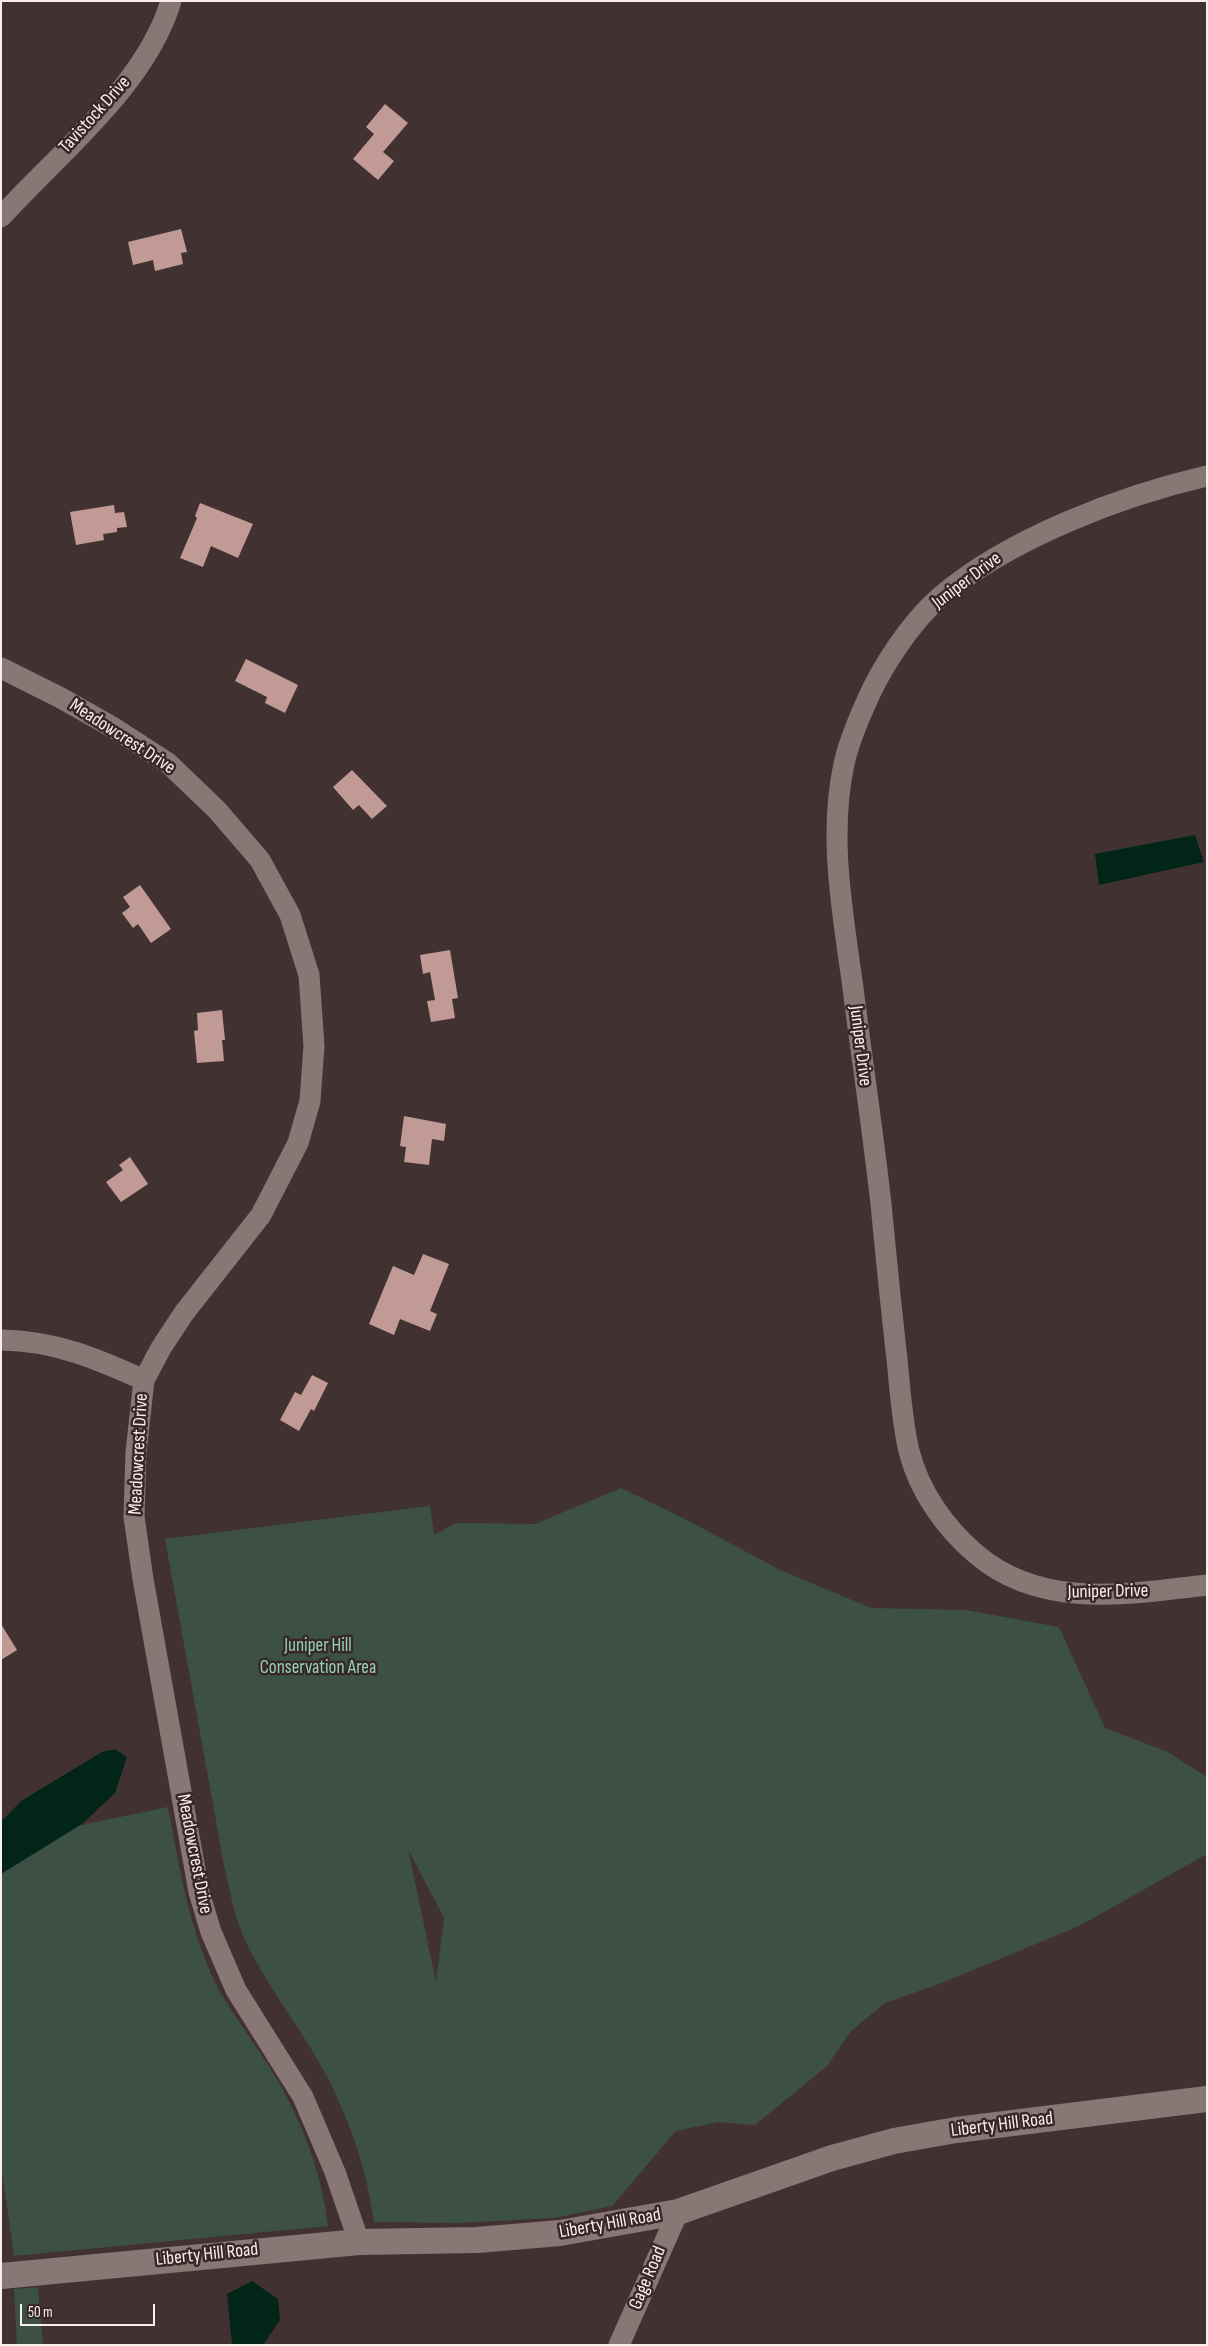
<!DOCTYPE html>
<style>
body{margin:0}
#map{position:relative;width:1208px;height:2346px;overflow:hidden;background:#413231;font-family:"Sofia Sans Condensed",sans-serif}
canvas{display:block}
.frame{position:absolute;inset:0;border:2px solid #f8eeed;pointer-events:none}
.scale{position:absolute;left:20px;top:2304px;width:135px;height:22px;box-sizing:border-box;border:2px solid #f8eeed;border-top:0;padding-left:6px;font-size:15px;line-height:18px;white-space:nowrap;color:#f8eeed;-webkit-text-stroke:4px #372827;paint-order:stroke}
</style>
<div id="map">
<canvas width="1208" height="2346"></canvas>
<div class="frame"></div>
<div class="scale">50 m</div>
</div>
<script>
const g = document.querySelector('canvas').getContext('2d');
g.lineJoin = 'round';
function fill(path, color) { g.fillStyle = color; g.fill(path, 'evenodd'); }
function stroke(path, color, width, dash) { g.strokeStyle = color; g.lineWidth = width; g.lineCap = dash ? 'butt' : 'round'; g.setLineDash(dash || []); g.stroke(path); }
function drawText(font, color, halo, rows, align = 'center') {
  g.font = font + ' "Sofia Sans Condensed",sans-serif'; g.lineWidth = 5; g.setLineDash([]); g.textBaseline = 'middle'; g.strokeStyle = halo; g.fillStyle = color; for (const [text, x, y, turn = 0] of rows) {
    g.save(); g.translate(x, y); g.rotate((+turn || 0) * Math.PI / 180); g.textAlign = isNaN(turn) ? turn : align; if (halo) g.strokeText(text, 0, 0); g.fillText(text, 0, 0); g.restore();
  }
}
const green = new Path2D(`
 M621,1488L685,1519L780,1570L871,1608L966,1610L1059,1627L1105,1728L1168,1752L1207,1777V1854L1079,1926L942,1983L885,2003L851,2031L827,2066L755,2125L718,2122L676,2131L612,2206L554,2218L458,2223L374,2222C366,2163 344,2103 313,2052C290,2014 263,1979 244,1938C234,1916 230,1890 224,1865L165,1539L430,1506L434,1535L456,1523L535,1524ZM408,1849L444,1918L436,1982Z
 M168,1807C180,1870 189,1932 219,1990C235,2018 256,2045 273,2073C301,2118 322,2173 328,2226L14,2256L1,2165V1842Z
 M38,2287L43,2345H17L14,2289Z`);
const water = new Path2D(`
 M1195,835L1204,862L1099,885L1095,854Z
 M115,1749L127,1757L115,1793L82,1824L1,1874V1822L21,1801L102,1752Z
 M252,2281L278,2299L280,2320L263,2345H232L227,2294Z`);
const building = new Path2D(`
 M385,104L408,123L383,152L394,161L378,180L353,159L374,134L366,127Z
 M181,229L187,252L181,253L183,264L155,271L153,260L133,265L128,242Z
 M200,503L253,524L238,558L211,546L203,567L180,558L197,518L195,516Z
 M114,505L115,513L124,512L127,527L117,528V532L103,534L104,540L76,545L70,512Z
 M246,659L298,685L285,713L265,703L267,697L235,681Z
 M352,770L387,806L372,819L359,805L353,810L333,787Z
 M140,885L171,929L151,943L138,924L133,928L122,913L130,907L123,897Z
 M450,950L458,998L452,999L455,1018L431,1022L427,1001L435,1000L430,972L423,974L420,955Z
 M222,1010L225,1040H222L224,1061L197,1063L194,1031L198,1030L197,1013Z
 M404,1116L446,1124L444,1141L432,1139L429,1165L404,1162L406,1147L400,1146Z
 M130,1157L148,1184L121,1202L106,1182L123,1170L119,1165Z
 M423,1254L449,1264L430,1311L437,1314L430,1331L400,1319L394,1335L369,1324L393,1266L414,1275Z
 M312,1375L328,1383L314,1411L311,1409L299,1431L280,1420L295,1392L301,1395Z
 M1,1624L17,1650L1,1660Z`);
const minor = new Path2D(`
 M1,217C59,153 146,85 171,1
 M1207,476C1120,496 1008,539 940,597C910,623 880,669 865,705C857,723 848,745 844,764C828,838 843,914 853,988C862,1060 873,1132 881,1204C886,1256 891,1307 897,1359C900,1389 902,1422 909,1451C919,1491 945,1528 976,1554C1041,1610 1128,1594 1207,1585
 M1,668L61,698L114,728L168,763L217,810L260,860L290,915L309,975L314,1046L310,1101L298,1143L261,1215L184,1313L161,1348L144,1380L136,1452L134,1517L143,1579L199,1892L211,1932L236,1990L303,2097L335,2172L359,2242
 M1,1340C56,1341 95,1358 144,1380
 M619,2345L678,2212`);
const tertiary = new Path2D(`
 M1,2276L359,2242L477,2240L560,2233L678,2212L832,2158L894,2141L956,2130L1207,2099`);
const streetNames = [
 ["Tavistock Drive",95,115,-48],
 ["Juniper Drive",967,581,-37],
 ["Meadowcrest Drive",122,737,33],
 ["Juniper Drive",860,1046,83],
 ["Meadowcrest Drive",139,1454,-87],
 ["Juniper Drive",1108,1592,-1],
 ["Meadowcrest Drive",194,1854,79],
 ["Liberty Hill Road",1002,2125,-7],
 ["Liberty Hill Road",610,2224,-10],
 ["Liberty Hill Road",207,2255,-6],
 ["Gage Road",648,2278,-67]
];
const parkNames = [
 ["Juniper Hill",318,1646],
 ["Conservation Area",318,1668]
];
fill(green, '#3c5046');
fill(water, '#022519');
fill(building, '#c19a96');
stroke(minor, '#887774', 21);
stroke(tertiary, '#887774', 26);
drawText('19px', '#f8eeed', '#372827', streetNames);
drawText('19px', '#93d4b7', '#372827', parkNames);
</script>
